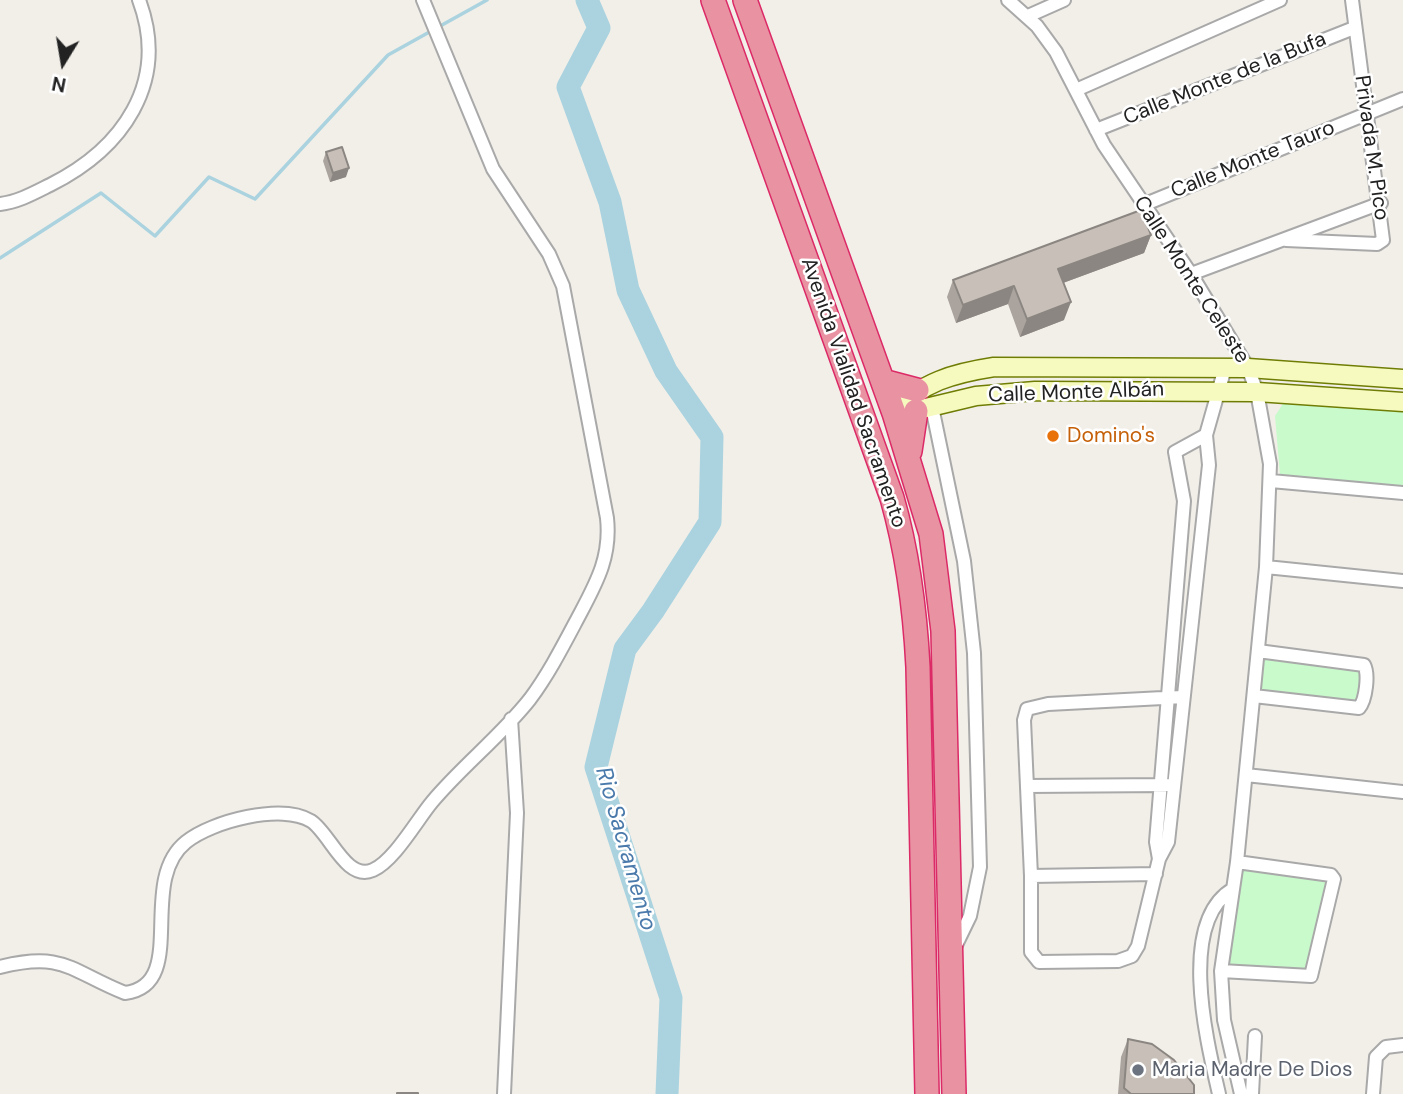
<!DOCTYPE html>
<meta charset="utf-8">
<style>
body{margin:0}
#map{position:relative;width:1403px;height:1094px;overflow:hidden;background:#f2efe9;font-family:"DM Sans",sans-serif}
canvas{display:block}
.north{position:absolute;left:28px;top:28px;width:70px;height:70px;-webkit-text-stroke:5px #fff;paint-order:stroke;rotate:191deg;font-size:19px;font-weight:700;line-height:28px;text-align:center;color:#222}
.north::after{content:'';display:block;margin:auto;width:24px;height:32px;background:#222;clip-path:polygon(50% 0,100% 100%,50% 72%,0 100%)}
</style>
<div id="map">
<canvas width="1403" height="1094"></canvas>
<div class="north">N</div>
</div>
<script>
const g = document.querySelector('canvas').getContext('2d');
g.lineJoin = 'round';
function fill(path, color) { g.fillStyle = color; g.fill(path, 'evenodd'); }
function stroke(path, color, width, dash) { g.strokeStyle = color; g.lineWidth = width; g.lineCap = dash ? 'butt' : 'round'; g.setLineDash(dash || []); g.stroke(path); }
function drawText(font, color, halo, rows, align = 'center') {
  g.font = font + ' "DM Sans",sans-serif'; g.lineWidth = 5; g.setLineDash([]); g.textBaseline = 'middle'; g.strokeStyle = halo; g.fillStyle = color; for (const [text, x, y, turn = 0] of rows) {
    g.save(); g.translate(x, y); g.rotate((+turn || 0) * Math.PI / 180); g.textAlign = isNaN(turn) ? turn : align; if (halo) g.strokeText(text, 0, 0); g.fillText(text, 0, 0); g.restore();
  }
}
const park = new Path2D(`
 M1284,402L1403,412V488L1280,475L1275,416Z
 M1260,654L1366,669L1360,707L1257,697Z
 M1236,864L1334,875L1317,978L1219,970Z`);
const stream = new Path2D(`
 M0,258L101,193L155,236L209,177L255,199L388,55L487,0`);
const river = new Path2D(`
 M587,0L599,28L568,87L610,202L628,290L666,371L712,437L710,522L653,611L625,649L596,767L671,998L667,1094`);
const street = new Path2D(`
 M1008,0L1037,26L1056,52L1104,145L1191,274L1248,368L1257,392L1270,464L1266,567L1237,862L1221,971L1224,1020L1241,1094
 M1028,16L1064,0
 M1076,90L1280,0
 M1096,130L1354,28
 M0,204C18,202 34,193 50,185C122,149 170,83 139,0
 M1143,205L1403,99
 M1286,240L1377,244L1383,240L1352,0
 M1191,274L1381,203
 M932,407L964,561L974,653L980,867L970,916L955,947
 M1271,481L1403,493
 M1266,567L1403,581
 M1254,696L1359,708C1366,700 1369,674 1364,665L1258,651
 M1182,697L1048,704L1027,709L1024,720L1031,876V952L1039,962L1118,961L1132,956L1138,946L1159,859L1168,842L1209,465L1206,435L1225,368
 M1246,775L1403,792
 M1027,786L1167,785
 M1159,859L1156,842L1184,501L1175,452L1206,435
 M1031,876L1156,874
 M0,967C64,951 70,971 125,993C190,985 136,882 186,842C212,821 282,803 311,821C330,833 346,882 373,870C394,861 417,820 432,802C462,766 501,736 530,699C550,672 565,642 581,612C598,580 611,555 607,518L563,286L549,254L493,169L423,0
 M1221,971L1311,976L1334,879L1331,875L1237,862
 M504,1094L517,813L511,719
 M1219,1094C1207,1042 1177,922 1233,889
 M1252,1094L1255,1036
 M1373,1094L1376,1057L1386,1047L1403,1045`);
const secondary = new Path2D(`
 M894,413C920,382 955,373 994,367L1248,368L1403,379
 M905,413L976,396L1035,391L1257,392L1403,402`);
const highway = new Path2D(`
 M713,0L892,498C908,554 915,609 918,667L927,1094
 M745,0L894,413L931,534L943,631L954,1094
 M883,381L917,390
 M910,451L916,411`);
const wall = new Path2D(`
 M326,152L346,177L330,182L323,161Z
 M1151,235L1144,253L1063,283L1064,320L1020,337L1008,304L956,323L947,297L953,280Z
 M1128,1039L1194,1094H1118L1121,1057Z`);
const shadedWall = new Path2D(`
 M349,168L346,177L330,182L333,173Z
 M1151,235L1144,253L1052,287L1058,269Z
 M1014,286L1008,304L956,323L963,305Z
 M1071,302L1064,320L1020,337L1027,319Z`);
const building = new Path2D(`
 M342,147L349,168L333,173L326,152Z
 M1141,210L1151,235L1058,269L1071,302L1027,319L1014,286L963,305L953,280Z
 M1128,1039L1152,1044L1174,1060L1194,1085V1094H1131L1124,1088Z
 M397,1093H418V1094H397Z`);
const markers = [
 [1053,436,7,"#e8710a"],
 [1138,1070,7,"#6b7280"]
];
const streetNames = [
 ["Calle Monte de la Bufa",1225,79,-22],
 ["Privada M. Pico",1371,148,82],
 ["Calle Monte Tauro",1253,160,-22],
 ["Calle Monte Celeste",1191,280,57],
 ["Avenida Vialidad Sacramento",853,393,71],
 ["Calle Monte Albán",1076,393,-2]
];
const foodNames = [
 ["Domino's",1067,436]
];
const worshipNames = [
 ["Maria Madre De Dios",1152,1070]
];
const waterNames = [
 ["Rio Sacramento",625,849,74]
];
fill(park, '#c8facc');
stroke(stream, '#aad3df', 3.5);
stroke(river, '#aad3df', 23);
stroke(street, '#a9a9a9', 16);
stroke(secondary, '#707d05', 21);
stroke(highway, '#dc2a67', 26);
stroke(street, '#fff', 12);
stroke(secondary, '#f7fabf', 18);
stroke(highway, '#e892a2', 23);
fill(wall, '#aba49e');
fill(shadedWall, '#8b8681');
fill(building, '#c7bfb8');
stroke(building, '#8b8681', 2);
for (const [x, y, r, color] of markers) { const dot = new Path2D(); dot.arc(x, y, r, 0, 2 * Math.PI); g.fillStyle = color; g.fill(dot); stroke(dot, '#fff', 2.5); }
drawText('21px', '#222', '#fff', streetNames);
drawText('21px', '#c56008', '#fff', foodNames, 'left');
drawText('21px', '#5b616d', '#fff', worshipNames, 'left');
drawText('italic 23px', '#4a7aab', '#fff', waterNames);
</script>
